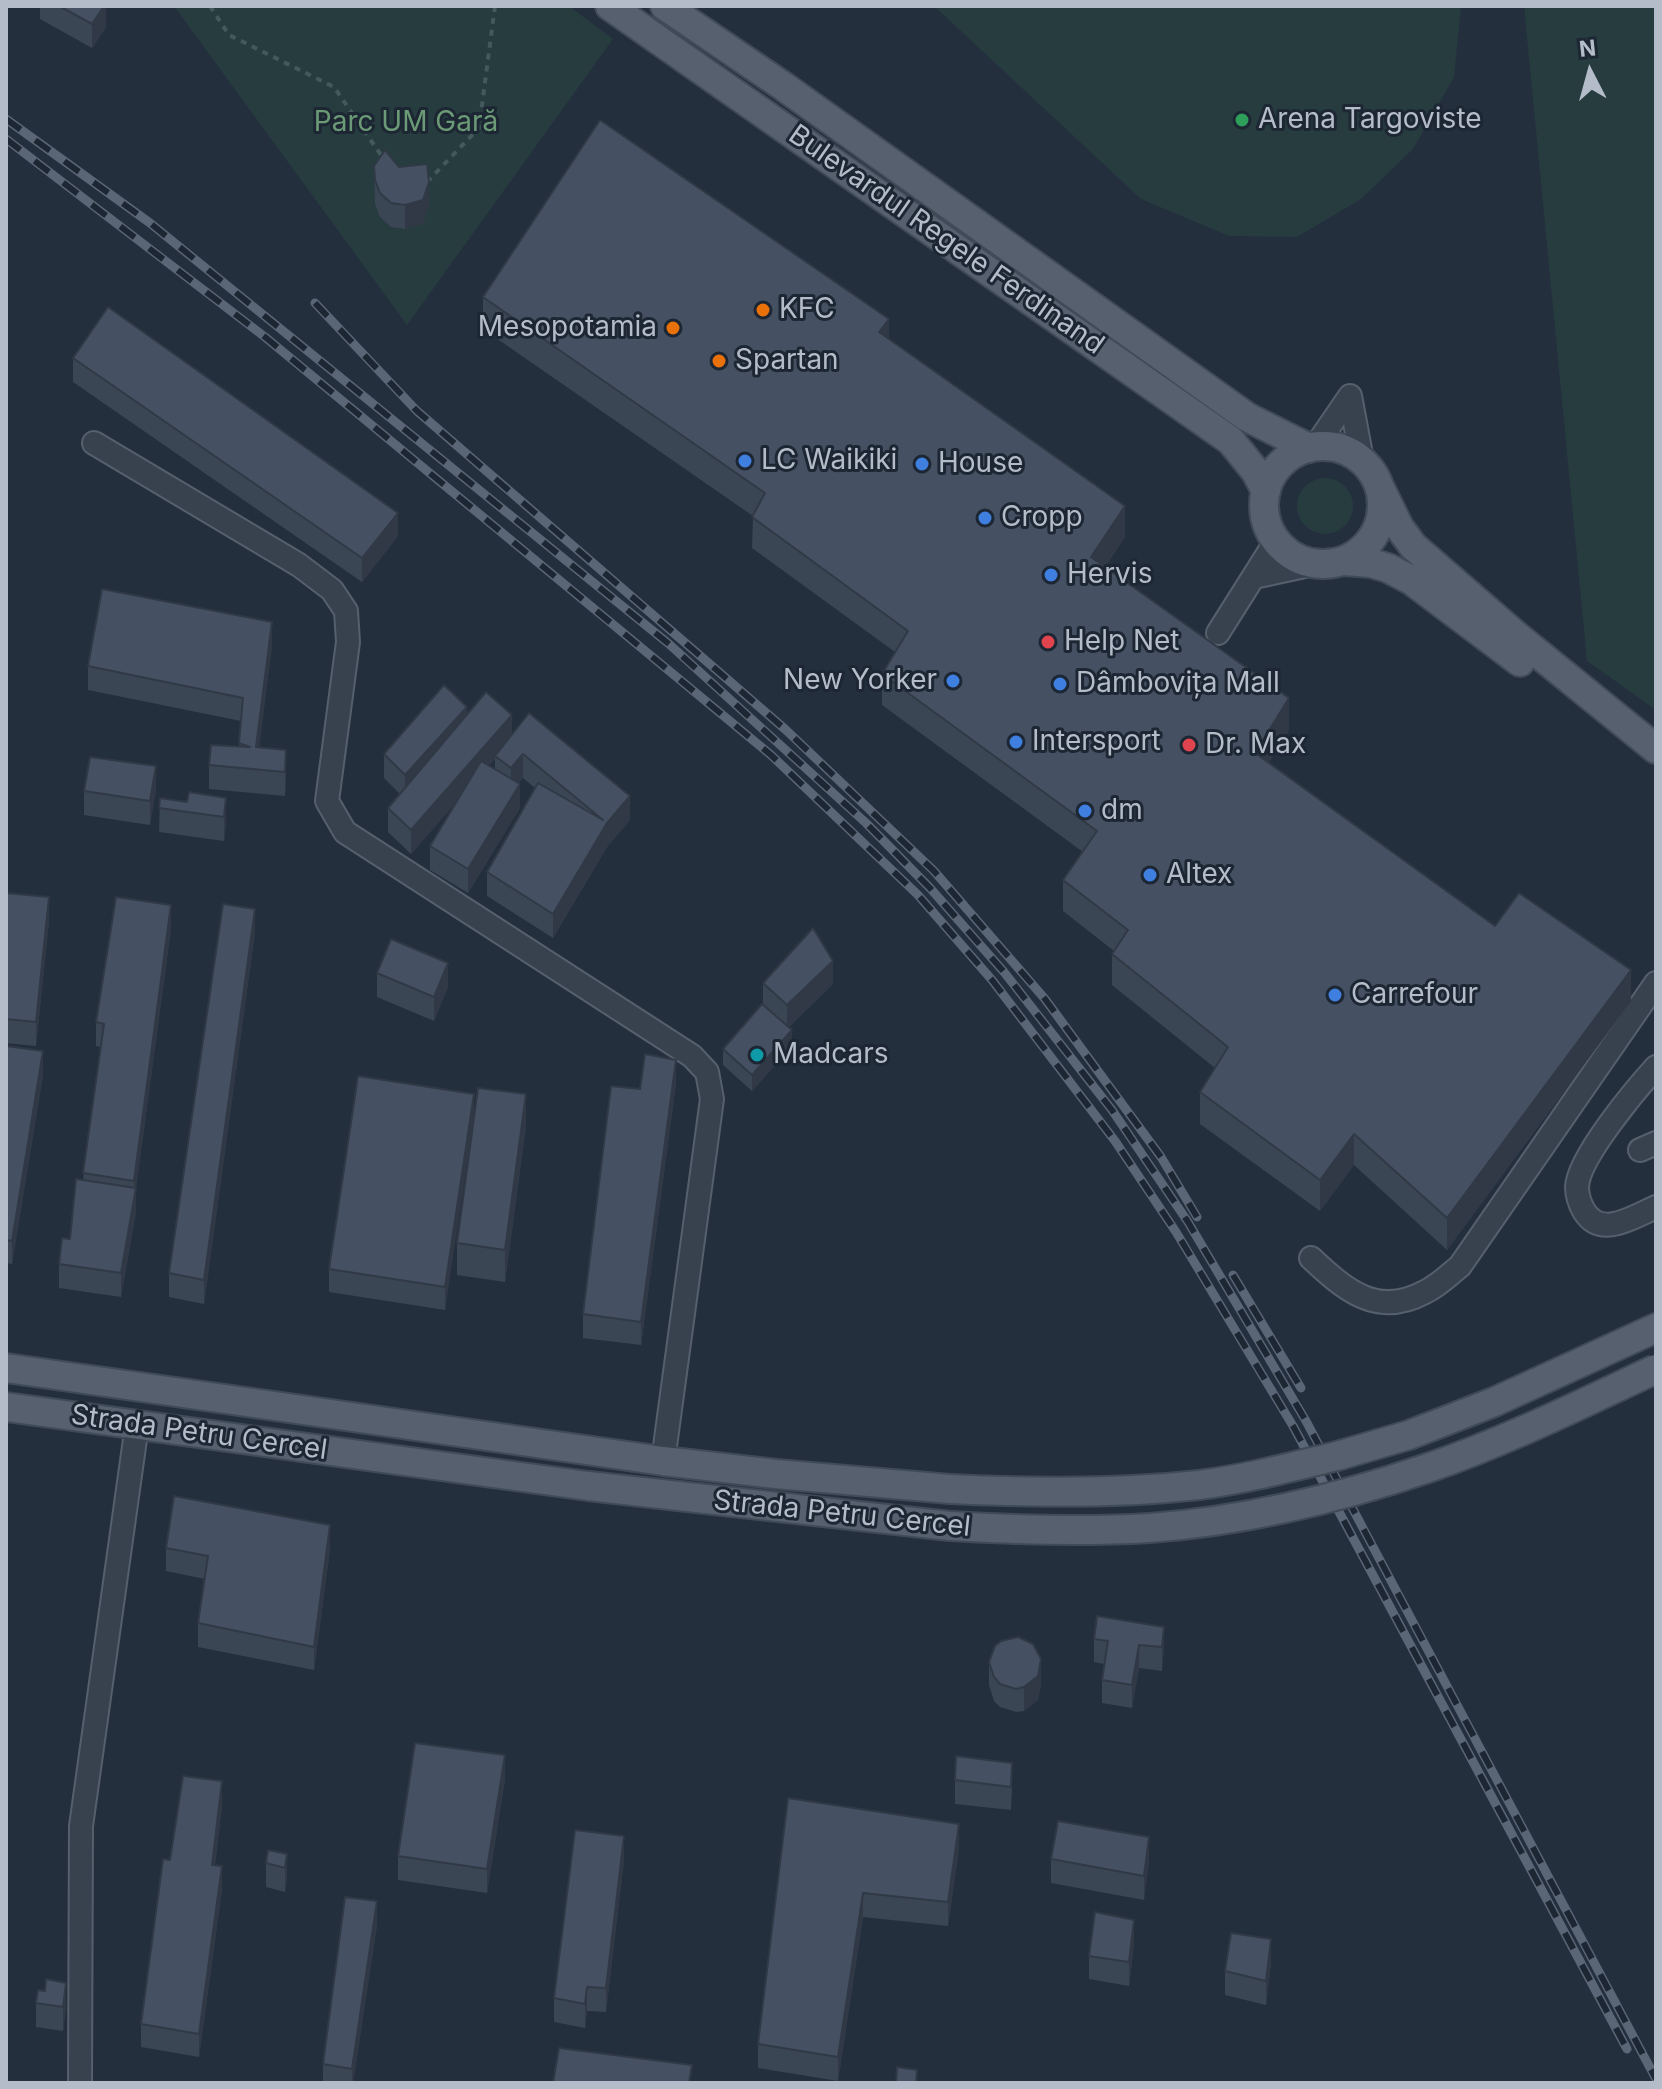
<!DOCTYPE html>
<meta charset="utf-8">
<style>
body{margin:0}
#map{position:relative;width:1662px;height:2089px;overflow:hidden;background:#242f3e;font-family:Inter,sans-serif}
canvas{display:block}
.frame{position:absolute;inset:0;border:8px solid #b4bcc9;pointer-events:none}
.north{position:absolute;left:1550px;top:32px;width:80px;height:80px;-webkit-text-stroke:6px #1d2633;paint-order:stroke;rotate:354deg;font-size:22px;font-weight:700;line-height:32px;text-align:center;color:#b4bcc9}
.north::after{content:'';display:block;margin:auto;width:28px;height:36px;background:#b4bcc9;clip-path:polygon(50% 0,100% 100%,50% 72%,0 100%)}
</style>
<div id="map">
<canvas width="1662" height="2089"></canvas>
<div class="frame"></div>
<div class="north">N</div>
</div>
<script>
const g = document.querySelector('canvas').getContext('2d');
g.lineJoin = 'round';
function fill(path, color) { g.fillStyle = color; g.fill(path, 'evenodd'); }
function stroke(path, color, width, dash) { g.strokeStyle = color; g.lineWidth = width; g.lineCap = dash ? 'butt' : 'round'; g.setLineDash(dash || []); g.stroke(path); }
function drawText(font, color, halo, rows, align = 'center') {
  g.font = font + ' Inter,sans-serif'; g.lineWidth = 6; g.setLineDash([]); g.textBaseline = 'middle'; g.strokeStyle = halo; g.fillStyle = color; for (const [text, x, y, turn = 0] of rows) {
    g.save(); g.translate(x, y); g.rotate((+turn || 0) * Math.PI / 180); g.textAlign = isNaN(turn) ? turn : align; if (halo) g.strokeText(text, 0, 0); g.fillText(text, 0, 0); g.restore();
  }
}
const green = new Path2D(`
 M174,6H569L613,39L407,325Z
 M934,6H1461L1454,77L1413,149L1361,199L1297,237L1229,236L1141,199Z
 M1524,6H1656V710L1587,661Z
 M1297 506a28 28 0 1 1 56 0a28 28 0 1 1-56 0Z`);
const path = new Path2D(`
 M210,6L229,35L334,87L383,158
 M427,182L479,128L495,6`);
const minor = new Path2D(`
 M1350,396L1362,460
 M94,443L299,565L332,590L346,611L348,642L327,801L345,832L692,1056L707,1072L712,1099L663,1461
 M1315,447L1350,396
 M1254,577L1314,564
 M1218,633L1276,541
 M1656,1067C1636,1089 1578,1158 1577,1187C1577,1195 1580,1204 1584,1211C1601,1239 1633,1217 1656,1207
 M1640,1150L1656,1143
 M1311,1258C1345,1290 1377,1318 1425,1292C1438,1286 1449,1275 1460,1266L1656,983
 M80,2083L81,1826L137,1425`);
const major = new Path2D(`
 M610,6L1231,441L1256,472L1266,491
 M665,6L783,86L1247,417L1309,448
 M1264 505a59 59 0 1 1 118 0a59 59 0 1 1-118 0Z
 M1380,488L1399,527L1413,546L1519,638L1656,749
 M1345,561L1371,563L1388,568L1411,580L1520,662
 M6,1368L663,1461L776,1474L950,1489
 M6,1407L588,1486L950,1526
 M1337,1456L1409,1435L1494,1402L1656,1328`);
const rail = new Path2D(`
 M6,119L150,223L669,644L866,823L930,888L1004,972L1112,1110L1188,1222L1306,1421L1656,2079
 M6,139L265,337L771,755L918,895L992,980L1115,1141L1176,1232L1293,1426L1627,2049
 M315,303L417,411L786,730L934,871L1045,999L1161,1157L1197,1217
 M1233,1275L1301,1388`);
const majorBridge = new Path2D(`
 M950,1489C1033,1493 1116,1494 1199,1485C1246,1479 1291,1467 1337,1456
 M950,1526C1017,1530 1083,1532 1150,1528C1244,1521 1340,1498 1428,1468C1507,1441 1581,1404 1656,1369`);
const wall = new Path2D(`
 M40,6H106V27L92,48L40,19Z
 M374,166L429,205L423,224L405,229L391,227L380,217L375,204Z
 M483,297L889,339L1125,537L1105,567L1289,730L1269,762L1495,926L1631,1001L1447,1250L1354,1165L1320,1211L1200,1124V1092L1215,1068L1112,985V954L1114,951L1063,911V880L1083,852L882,705V674L895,652L752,548L753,516L483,329Z
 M73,358L398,536L362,582L73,382Z
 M272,645L259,747L286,774L285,796L209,789V765L239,746L241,721L88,690V666Z
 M467,714L512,734L630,820L607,847L553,938L487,896V872L535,788L523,778L518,783L520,808L468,893L430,870V846L456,802L411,854L388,832V808L400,794L384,778V754ZM495,759V769L489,765Z
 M156,789L150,825L84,815V791Z
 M160,798L187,802L226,798V822L224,841L159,832Z
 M6,893L49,921L36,1046L6,1043Z
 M171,929L136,1188V1212L121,1297L59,1288V1264L70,1239L83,1180L100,1047L96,1046V1022Z
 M255,932L204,1304L169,1297V1273Z
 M377,973L448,987L434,1021L377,997Z
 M763,983L833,984L789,1027L792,1046L752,1091L723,1065V1049L763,1005Z
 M6,1046L43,1075L12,1264L6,1263Z
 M676,1083L641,1345L583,1338V1314L640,1089Z
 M474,1094L445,1310L329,1292V1269Z
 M526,1126L505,1282L457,1275V1243Z
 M166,1548L330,1549L314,1670L198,1647V1623L205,1579L166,1571Z
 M1164,1627L1162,1671L1139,1668L1132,1708L1102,1703V1680L1104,1664L1094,1662V1639Z
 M989,1662L1041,1683L1038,1700L1024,1711L1016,1712L1000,1707L994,1701L989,1685Z
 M505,1779L487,1893L398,1880V1856Z
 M955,1780L1012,1787L1011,1810L955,1804Z
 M788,1798L959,1848L948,1926L863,1917L838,2081L758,2068V2044Z
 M222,1805L215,1865L222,1889L199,2057L141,2047V2024L170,1860Z
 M287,1854V1878L285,1892L266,1887V1863Z
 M1051,1859L1149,1861L1144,1900L1051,1883Z
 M624,1860L606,2012L587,2011L585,2028L554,2022V1998Z
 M377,1925L353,2083H323V2064Z
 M1134,1944L1129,1986L1089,1979V1956Z
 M1271,1963L1266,2005L1225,1995V1971Z
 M45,1991L66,2007L63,2031L36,2027V2003Z`);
const shadedWall = new Path2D(`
 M104,6H106V27L92,48V24Z
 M429,182V205L423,224L405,229V205Z
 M889,319V350L879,332Z
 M1125,506V537L1091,588V557Z
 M398,513V536L362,582V558Z
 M272,622V645L256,771V747Z
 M1289,698V730L1255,784V753Z
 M467,707V731L405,799V775Z
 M512,715V739L495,756V759L411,854V830Z
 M286,750V774L285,796V772Z
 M523,754V778L511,791V768Z
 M156,766V789L150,825V801Z
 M520,784V808L468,893V869Z
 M630,796V820L607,847L553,938V914L607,823Z
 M226,798V822L224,841V817Z
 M49,897V921L36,1046V1022Z
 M171,905V929L136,1188V1212L121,1297V1273L134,1201V1181Z
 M255,909V932L204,1304V1280Z
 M833,961V984L787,1029V1005Z
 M448,963V987L434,1021V997Z
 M1631,970V1001L1447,1250V1218Z
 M792,1030V1046L752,1091V1075Z
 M43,1051V1075L12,1264V1241Z
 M676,1060V1083L641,1345V1322Z
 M474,1094V1118L445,1310V1287Z
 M526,1094V1126L505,1282V1250Z
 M1354,1134V1165L1320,1211V1180Z
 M330,1525V1549L314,1670V1647Z
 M1164,1627V1651L1162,1671V1647Z
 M1139,1645V1668L1132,1708V1685Z
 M1041,1659V1683L1038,1700L1024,1711V1687Z
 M505,1755V1779L487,1893V1869Z
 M222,1781V1805L212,1888V1865Z
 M959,1824V1848L948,1926V1902Z
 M624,1836V1860L606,2012V1988Z
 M1149,1837V1861L1144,1900V1876Z
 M287,1854V1878L285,1892V1868Z
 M222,1866V1889L199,2057V2034Z
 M863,1893V1917L838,2081V2057Z
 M377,1901V1925L353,2083H352V2069Z
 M1134,1920V1944L1129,1986V1962Z
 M1271,1939V1963L1266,2005V1981Z
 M66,1983V2007L63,2031V2007Z
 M587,1987V2011L585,2028V2004Z`);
const building = new Path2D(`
 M59,6H104L92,24Z
 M600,120L889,319L879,332L1125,506L1091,557L1289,698L1255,753L1495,926L1519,893L1631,970L1447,1218L1354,1134L1320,1180L1200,1092L1228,1047L1112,954L1128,930L1063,880L1097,831L882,674L908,631L752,517L765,493L483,297Z
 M385,150L399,167L427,164L429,182L423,200L405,205L391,203L380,193L375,180L374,166Z
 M108,307L398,513L362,558L73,358Z
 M102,589L272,622L256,747L286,750L285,772L209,765L211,745L250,747L239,743L243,698L88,666Z
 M444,685L467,707L405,775L384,754Z
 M486,692L512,715L411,830L388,808Z
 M529,713L630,796L607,823L553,914L487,872L538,783L603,820L523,754L511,768L495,756Z
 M90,757L156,766L150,801L84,791Z
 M481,761L520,784L468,869L430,846Z
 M189,792L226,798L224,817L159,808L160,798L187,802Z
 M6,893L49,897L36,1022L6,1019Z
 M116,897L171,905L134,1181L83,1173L104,1024L96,1022Z
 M223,904L255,909L204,1280L169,1273Z
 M813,928L833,961L787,1005L763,983Z
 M391,939L448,963L434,997L377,973Z
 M762,1004L792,1030L752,1075L723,1049Z
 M6,1046L43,1051L12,1241L6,1240Z
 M645,1054L676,1060L641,1322L583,1314L611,1086L640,1089Z
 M358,1076L474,1094L445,1287L329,1269Z
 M478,1088L526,1094L505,1250L457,1243Z
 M76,1179L136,1188L121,1273L59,1264L62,1238L70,1239Z
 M174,1496L330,1525L314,1647L198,1623L208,1556L166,1548Z
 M1097,1616L1164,1627L1162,1647L1139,1645L1132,1685L1102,1680L1108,1641L1094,1639Z
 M1018,1637L1033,1644L1041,1659L1038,1676L1024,1687L1016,1689L1000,1684L994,1677L989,1662L995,1646L1001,1641Z
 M415,1743L505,1755L487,1869L398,1856Z
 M956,1756L1012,1763L1011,1787L955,1780Z
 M183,1776L222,1781L212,1865L222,1866L199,2034L141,2024L163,1859L170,1860Z
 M788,1798L959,1824L948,1902L863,1893L838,2057L758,2044Z
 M1058,1821L1149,1837L1144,1876L1051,1859Z
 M575,1830L624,1836L606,1988L587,1987L585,2004L554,1998Z
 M268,1850L287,1854L285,1868L266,1863Z
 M345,1897L377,1901L352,2069L323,2064Z
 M1095,1912L1134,1920L1129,1962L1089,1956Z
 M1231,1933L1271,1939L1266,1981L1225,1971Z
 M46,1979L66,1983L63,2007L36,2003L38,1990L45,1991Z
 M559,2048L692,2065L689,2083H553Z
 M897,2067L917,2070L916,2083H896Z`);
const markers = [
 [1242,120,8,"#2e9e5b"],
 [763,310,8,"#e8710a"],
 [673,328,8,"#e8710a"],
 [719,361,8,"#e8710a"],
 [745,461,8,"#3f7fe0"],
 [922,464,8,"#3f7fe0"],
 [985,518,8,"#3f7fe0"],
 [1051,575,8,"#3f7fe0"],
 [1048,642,8,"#e0444e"],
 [953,681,8,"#3f7fe0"],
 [1060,684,8,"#3f7fe0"],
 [1016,742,8,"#3f7fe0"],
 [1189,745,8,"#e0444e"],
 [1085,811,8,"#3f7fe0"],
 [1150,875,8,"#3f7fe0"],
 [1335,995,8,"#3f7fe0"],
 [757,1055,8,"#0f9aa8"]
];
const poiNames = [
 ["Arena Targoviste",1258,120],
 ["KFC",779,310],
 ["Mesopotamia",657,328,"right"],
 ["Spartan",735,361],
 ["LC Waikiki",761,461],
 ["House",938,464],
 ["Cropp",1001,518],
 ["Hervis",1067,575],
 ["Help Net",1064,642],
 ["New Yorker",937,681,"right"],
 ["Dâmbovița Mall",1076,684],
 ["Intersport",1032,742],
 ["Dr. Max",1205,745],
 ["dm",1101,811],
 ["Altex",1166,875],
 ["Carrefour",1351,995],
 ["Madcars",773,1055]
];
const parkNames = [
 ["Parc UM Gară",406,123]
];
const streetNames = [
 ["Bulevardul Regele Ferdinand",946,240,35],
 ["Strada Petru Cercel",199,1433,8],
 ["Strada Petru Cercel",842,1514,6]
];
fill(green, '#263c3f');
stroke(minor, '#565f6c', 26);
stroke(major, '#414a57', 32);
stroke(path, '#44595c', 4, [6, 6]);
stroke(minor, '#38414e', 22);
stroke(major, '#56606e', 28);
stroke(rail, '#5a6575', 9);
stroke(rail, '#1d2633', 6, [18]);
stroke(majorBridge, '#414a57', 32, []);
stroke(majorBridge, '#56606e', 28);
fill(wall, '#3b4654');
fill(shadedWall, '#303945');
fill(building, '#455162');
stroke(building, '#303945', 2);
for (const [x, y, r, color] of markers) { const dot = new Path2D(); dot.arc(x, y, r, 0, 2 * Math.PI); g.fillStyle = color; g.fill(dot); stroke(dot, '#1d2633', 3); }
drawText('28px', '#b4bcc9', '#1d2633', poiNames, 'left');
drawText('28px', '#6b9a76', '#1d2633', parkNames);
drawText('28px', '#b4bcc9', '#1d2633', streetNames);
</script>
